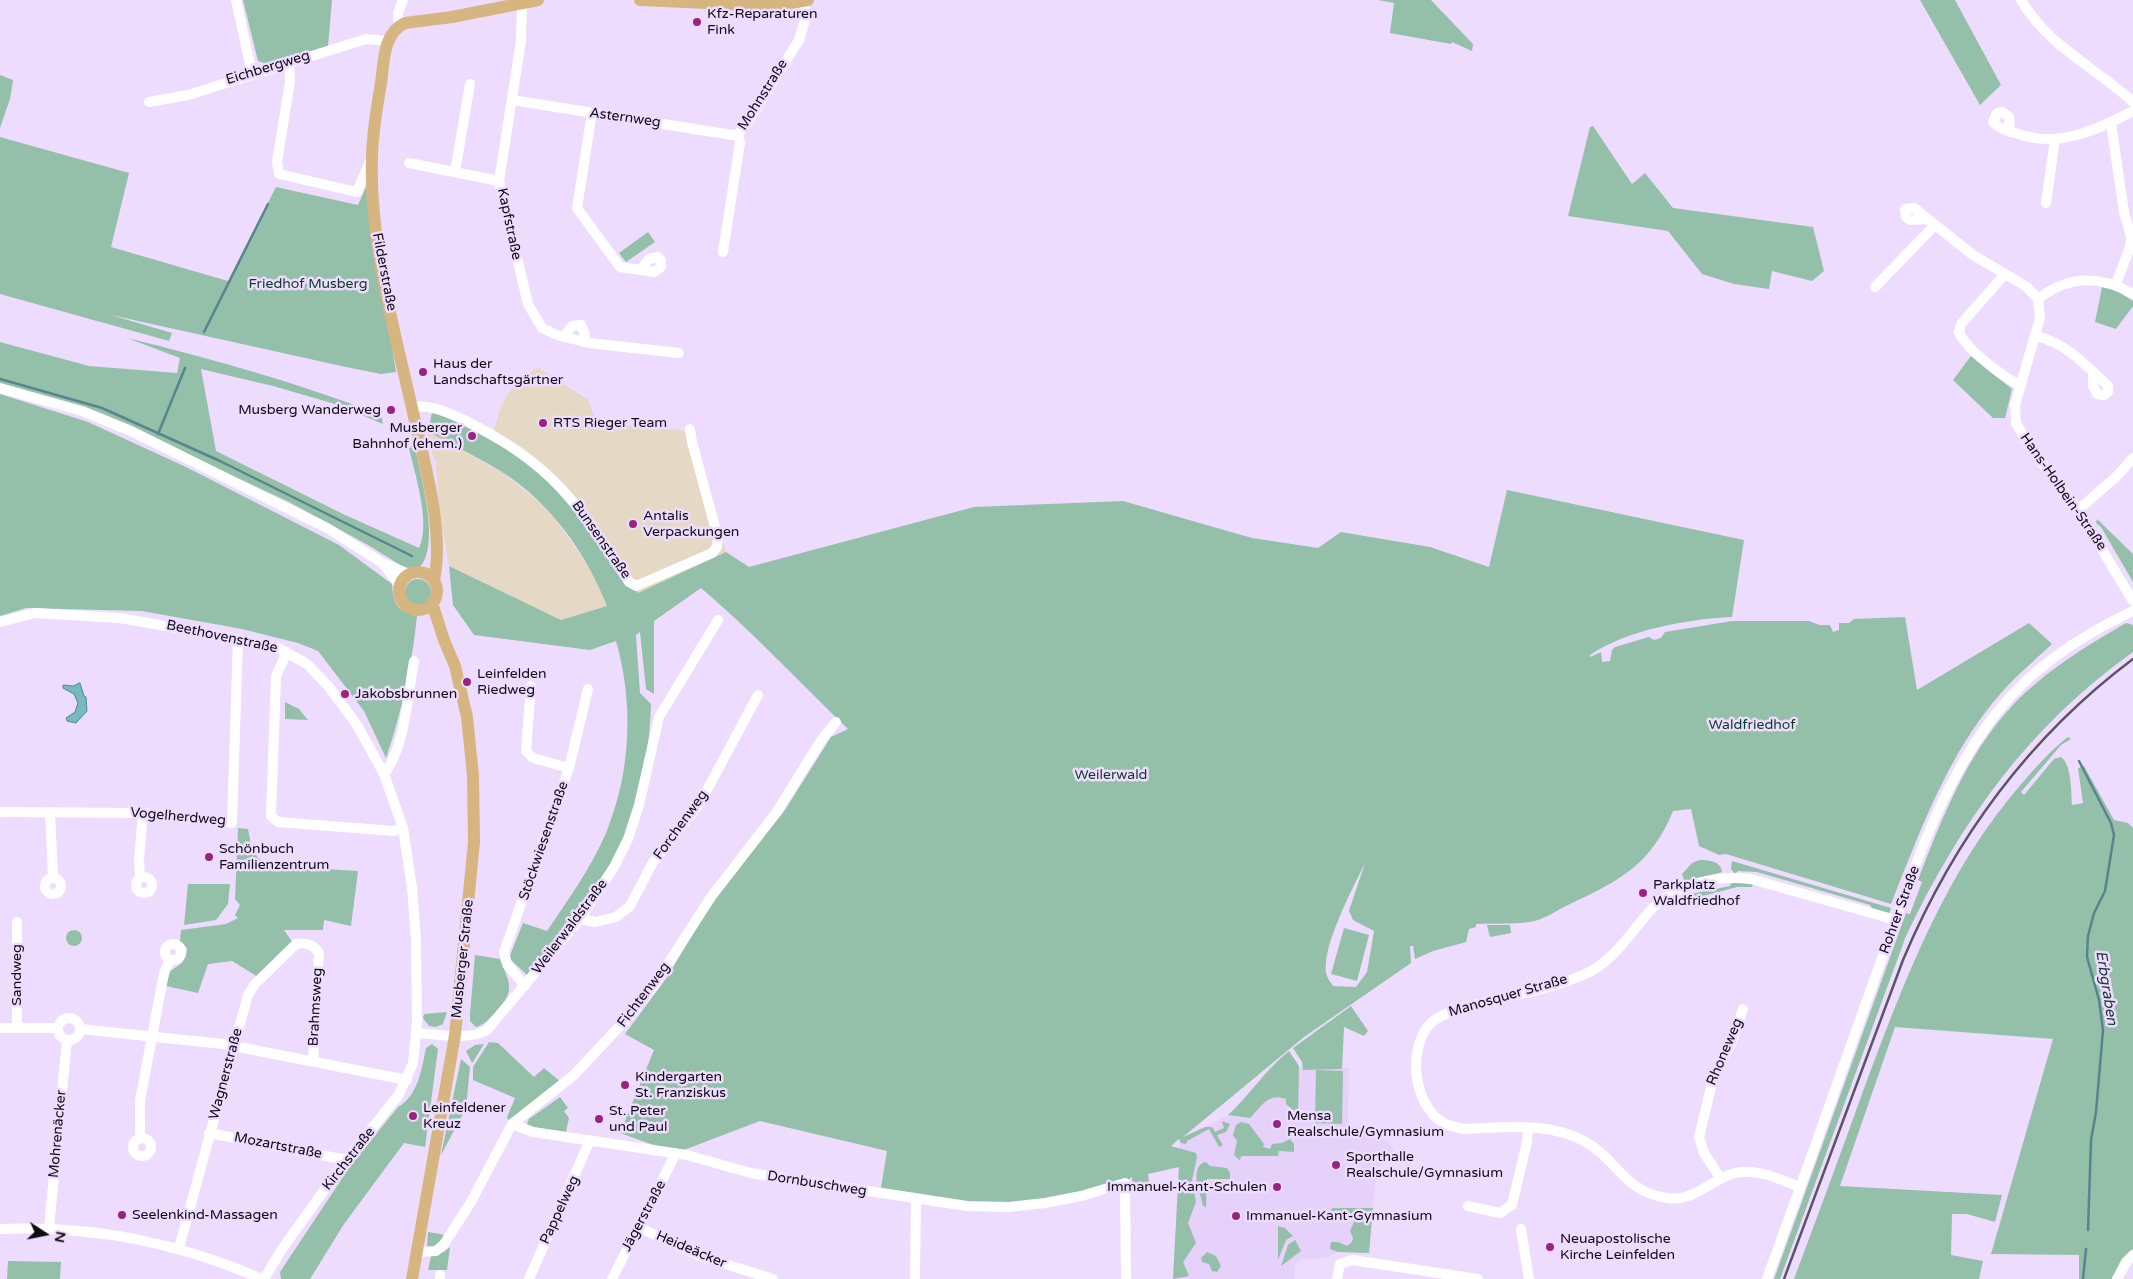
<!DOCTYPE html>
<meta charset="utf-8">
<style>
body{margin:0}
#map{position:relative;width:2133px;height:1279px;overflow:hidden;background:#eddcfe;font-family:"Varela Round",sans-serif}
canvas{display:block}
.north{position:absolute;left:20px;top:1209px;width:50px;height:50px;-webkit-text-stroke:4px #eddcfe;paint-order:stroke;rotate:101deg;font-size:14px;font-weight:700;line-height:20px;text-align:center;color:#110b16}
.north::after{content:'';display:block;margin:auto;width:18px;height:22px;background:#110b16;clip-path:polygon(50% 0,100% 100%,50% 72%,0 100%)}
</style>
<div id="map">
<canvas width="2133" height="1279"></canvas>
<div class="north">N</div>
</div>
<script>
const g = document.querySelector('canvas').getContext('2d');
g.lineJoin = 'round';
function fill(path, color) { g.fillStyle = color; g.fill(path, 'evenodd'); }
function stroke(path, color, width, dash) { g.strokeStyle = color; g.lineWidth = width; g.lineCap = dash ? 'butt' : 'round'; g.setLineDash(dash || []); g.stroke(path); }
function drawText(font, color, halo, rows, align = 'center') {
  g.font = font + ' "Varela Round",sans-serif'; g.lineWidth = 5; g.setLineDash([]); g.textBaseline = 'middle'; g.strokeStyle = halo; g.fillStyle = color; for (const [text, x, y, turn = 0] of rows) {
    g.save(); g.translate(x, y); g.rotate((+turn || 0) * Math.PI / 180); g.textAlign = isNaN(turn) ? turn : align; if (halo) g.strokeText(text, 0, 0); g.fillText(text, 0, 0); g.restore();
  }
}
const commercial = new Path2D(`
 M538,367L588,400L595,419L622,425L681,430L685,432L709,493L726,552L638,593L492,435L502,404L517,381Z
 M428,431L503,473L551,512L596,578L607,606L561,620L449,566L439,507L436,463L427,439Z`);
const built = new Path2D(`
 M1271,1067L1349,1068L1348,1125L1365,1128L1371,1136L1388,1141L1394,1150L1377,1168L1368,1252L1339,1251L1327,1258L1301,1259L1295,1263L1294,1279H1173L1180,1140L1231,1114Z`);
const green = new Path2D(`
 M243,0H332L328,46L268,64L258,61Z
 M1378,0H1431L1473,44L1472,51L1452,42L1451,44L1390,33L1394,3Z
 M1920,0H1955L2001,85L1980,105Z
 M0,75L13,80L10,99L0,128Z
 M1593,126L1632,184L1645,173L1673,208L1813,227L1824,271L1812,281L1772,271L1769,289L1734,284L1702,274L1668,231L1568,216L1590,127Z
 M0,137L129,173L111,247L228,281L276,187L358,205L366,187L396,372L381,374L346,367L111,315L172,333L169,341L0,294Z
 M648,232L655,242L626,262L619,253Z
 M2102,287L2117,291L2133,301V306L2116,329L2095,322Z
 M127,338C214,359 298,383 381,415L383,424L335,404L273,386L201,369L216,451L343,514L419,548C431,523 415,475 409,448L415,446C420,475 441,544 420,567L405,568L368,545L289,502L218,469L0,384V342L89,366L177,373L180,358Z
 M1971,356L2012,389L2005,418H1993L1953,380Z
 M0,394L88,422L186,467L339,545L392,584C393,603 397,612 417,616C412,665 402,711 386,758L364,711L318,651L298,643L242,629L142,611L26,608L0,616Z
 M433,408L542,469L638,593L726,552L749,567L974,507L1123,501L1252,538L1318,548L1341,532L1430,547L1489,567L1507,490L1744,540L1732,617C1688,619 1626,630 1590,655V657L1601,652L1602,662L1610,661L1612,650L1615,647L1649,637L1654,640L1661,638L1665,632L1732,621H1809L1819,625H1830L1833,632L1839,630V623H1849L1854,619L1905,617L1917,690L2029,623L2052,644C2035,660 2017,675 2002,692C1949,751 1920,831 1891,904L1726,854L1719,855L1699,846L1691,809L1673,811C1651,865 1619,881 1568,905C1557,910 1545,919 1534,921C1516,925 1494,923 1476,924V927L1469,929L1466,942L1433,951L1415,959L1413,946H1410L1411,963L1304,1037L1183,1137L1205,1127H1212L1215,1132L1224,1128L1222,1121L1230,1124L1226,1132L1217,1135L1223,1145L1219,1147L1209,1129L1187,1141L1186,1144L1181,1143L1179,1139L1171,1146L1196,1153L1197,1157L1192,1180L1196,1202L1188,1223L1196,1243L1183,1262L1189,1276L1173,1279L1179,1167L1148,1174L1150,1189L1133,1193L1132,1177L1125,1183L1009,1207L880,1194L887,1151L760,1121L676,1153L620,1133L654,1050L625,1034L668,976L710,905L785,810L831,737L848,729C799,682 753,632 701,588L654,621V694L646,689L640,632L636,635L640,693L651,704C649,750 643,799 624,842C601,891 563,934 528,976L509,958L523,923L547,931C568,900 591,868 606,833C631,772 634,704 616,641L590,650L474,635L453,605L449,566L561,620L607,606C586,553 551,503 502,472C478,457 452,445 428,431ZM1365,863L1349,911L1353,920L1374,931L1367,972L1356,987L1333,986C1331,983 1328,979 1327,976C1319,951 1354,886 1365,863Z
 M2097,519L2133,554V582L2101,527L2096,523Z
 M405 592a13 13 0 1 1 26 0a13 13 0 1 1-26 0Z
 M2126,623L2133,625V652C2028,727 1961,821 1906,936L1780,1279H1774L1906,913L1910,914L1922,882L1918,880C1941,820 1967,754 2012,706C2045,671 2085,647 2126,623Z
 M285,702L299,709L308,720L285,719Z
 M2068,737L2071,739L2061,745L2021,792L2024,795L2054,759L2061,757C2072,765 2071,792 2072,805L2083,803L2078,768L2084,766L2114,820L2128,823L2133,828V1249L2121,1260L2112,1279H2079V1255L1991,1254L2053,1039L1895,1027L1840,1186L2002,1195L1995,1222L1967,1214H1952L1951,1255L1983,1261L1979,1279H1794C1817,1217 1840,1156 1862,1094C1903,984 1944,872 2023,782C2037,766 2051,750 2068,737Z
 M238,828L248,829C252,849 252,858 273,866L358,871L351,926L324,920L323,930H284L293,943L258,977L232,961L208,964L198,993L166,986L170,971C180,965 187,961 187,948L180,941L181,930L226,924L238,918L235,915L240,905L235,899Z
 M1699,860C1709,860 1721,861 1722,872L1690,881L1684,880L1682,874L1692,863Z
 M1732,861L1891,908L1889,914L1874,911L1870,905L1757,872L1738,871L1735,874L1731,869Z
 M1732,882L1753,884L1752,887H1737L1692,899L1691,894L1730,886Z
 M188,884H230L228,904L216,920L184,925Z
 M1487,925H1510L1511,933L1490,937Z
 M1344,928L1369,935L1357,981L1331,974Z
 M66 938a8 8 0 1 1 16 0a8 8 0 1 1-16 0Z
 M475,955L500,959C510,984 516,991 495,1013C489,1019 484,1025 476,1027L470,1021V1014Z
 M1351,1006L1368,1031L1364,1036L1344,1027L1342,1069L1303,1070L1302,1062L1293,1048Z
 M447,1012L443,1024L436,1027L429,1026L423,1018L424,1014Z
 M489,1042L498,1043L534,1077L544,1068L562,1083L508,1120L507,1117L515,1098L473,1080V1067Z
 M432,1044L438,1049L425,1147L404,1143L344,1224L310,1279H281L280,1272L351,1165L398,1107C418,1096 422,1068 426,1048Z
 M484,1044L473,1062L472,1063L466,1051L475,1045Z
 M1289,1051L1299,1066L1298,1114L1286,1104V1099C1268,1092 1261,1107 1250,1118L1228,1115C1250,1095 1265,1070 1289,1051Z
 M461,1059L470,1067L466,1108L441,1155Z
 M1316,1070L1343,1071L1342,1124L1315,1123Z
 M560,1097L568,1108L564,1111L569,1118L566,1132L530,1127L527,1124L529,1119Z
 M1241,1122L1249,1124L1264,1144L1263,1147L1270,1149L1272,1144L1282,1143L1290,1139L1294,1144V1152L1279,1151L1278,1156H1241L1240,1160L1238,1159L1234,1155L1237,1141L1233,1135L1236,1125Z
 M1206,1162L1210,1166L1227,1168L1230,1173V1179H1207L1206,1207L1203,1206C1201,1193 1190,1174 1202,1163Z
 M1332,1208H1373L1369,1253L1338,1252L1330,1249L1331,1242H1338L1347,1246L1352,1242L1353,1238L1350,1231L1354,1222L1353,1218L1347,1215C1340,1215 1336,1224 1329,1217Z
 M1278,1226L1285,1228L1293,1236L1286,1240L1278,1260Z
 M428,1232L446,1235L439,1245L443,1253L450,1247L447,1270H428L432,1252L427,1247Z
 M1295,1240L1301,1251L1281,1266L1288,1245Z
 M1207,1252L1216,1256L1221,1266L1217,1272L1212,1271L1209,1264L1202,1262L1201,1258Z
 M8,1261L61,1262L60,1279H7Z`);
const water = new Path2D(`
 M80,683L84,696L86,697L87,711L76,723L67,721L66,718L75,712L78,703L74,694L63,688V685L73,686Z`);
const stream = new Path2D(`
 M204,332L268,204
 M0,379L102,408L220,461L412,556
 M158,434L185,368
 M2079,761L2111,823L2114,835L2105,891L2094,913L2088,936L2087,957L2099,1000L2103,1030L2096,1112L2091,1140L2088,1230
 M2083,1279L2086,1249`);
const minor = new Path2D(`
 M236,0L252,73
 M2021,0C2048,46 2095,67 2133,102
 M522,3L521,41L499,181L528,304L542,328L557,335L589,343L679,353
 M399,26L398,13L403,0
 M289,62L290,82L277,162L279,174L357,192L371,159
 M512,100L732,135L738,134
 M149,102L188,95L366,39L388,41
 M592,113L577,208L620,267L654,272L661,267V260L658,257L649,259L641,269
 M2111,123L2124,212L2131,236L2130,247L2116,284
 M2010,132L2009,117L2002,112L1997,113L1993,122C1999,129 2009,131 2018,134C2059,148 2097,130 2133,111
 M738,134L746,125L799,40L805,20L804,1
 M409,163L499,181
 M455,172L470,84
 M2046,203L2055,139
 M1928,219L1910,220L1906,217L1905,209L1914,208L1973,255L2027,287L2038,299L2040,318L2015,405L2016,423L2029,446L2078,510L2133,601
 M723,252L740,143L738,134
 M2005,274L1961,324L1959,332C1965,348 2004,378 2020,385
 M1875,287L1935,225
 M2038,299C2069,275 2100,275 2133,294
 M2036,336C2066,343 2086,365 2108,386V392L2104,395L2097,394L2093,386V372
 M564,337L572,326L581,325L585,334L583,342
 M0,388L82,411L131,431L327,528L381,562L409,574
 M412,407C432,404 451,414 470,423C554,465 580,507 629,582L636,586L712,553L717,547L718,538L692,442L690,429
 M2078,510L2117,476L2133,458
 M383,564L400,585
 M0,622L35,613L120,618L238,639L278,648L307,664L329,687L357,725L384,774L403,828L412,888L416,939L417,1022L413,1063L398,1096L346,1160L282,1249L264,1279
 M287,652L276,676L271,816L278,822L394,831L403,828
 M531,686L526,751L533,758L569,768
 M384,774C405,748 408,694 414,661
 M0,812L141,813L232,823L238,639
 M50,812L53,878
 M136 885a8 8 0 1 1 16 0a8 8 0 1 1-16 0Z
 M140,878L139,860L143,813
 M45 886a8 8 0 1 1 16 0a8 8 0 1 1-16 0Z
 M580,919L595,922L616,917L630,906L652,864L700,803L758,695
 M165 952a8 8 0 1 1 16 0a8 8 0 1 1-16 0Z
 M525,986L507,964L504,952L569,768L588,689
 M58 1029a11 11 0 1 1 22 0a11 11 0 1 1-22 0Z
 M17,1027V922
 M0,1028H57
 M80,1029L223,1044L407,1080
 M416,1033C438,1034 468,1041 487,1030L580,919L614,867L628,839L639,805L659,717L718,620
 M512,1124L533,1132L687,1155L751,1173L967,1206L1009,1207L1045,1203L1081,1196L1125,1183L1126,1279
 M209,1133L346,1160
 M133 1147a9 9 0 1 1 18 0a9 9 0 1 1-18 0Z
 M140,1139V1101L164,973L170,960
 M1721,1179L1704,1153L1699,1137L1714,1075L1731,1044L1743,1009
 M1800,1187C1781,1180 1762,1170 1741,1172C1714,1175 1696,1203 1667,1198C1622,1191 1618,1159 1584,1141C1547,1121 1504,1128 1464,1129C1456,1127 1448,1126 1442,1122C1413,1104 1407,1047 1431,1023C1437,1017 1446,1014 1454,1010C1496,998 1543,992 1583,975C1613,962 1629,935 1649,912C1673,884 1716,875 1751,879L1896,920
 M1468,1206L1500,1213L1512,1205L1527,1142L1528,1128
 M638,1227L700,1256L773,1279
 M49,1228L67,1040
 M0,1229C92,1225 178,1242 262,1279
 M1521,1229L1529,1279
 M179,1248L248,995L255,984L296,944C305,942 314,945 319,953L313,1061
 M417,1252L436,1251L444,1244L471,1202L512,1124L574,1075L633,1012L653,987L711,897L776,813L822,739L836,722
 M440,1279V1275
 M529,1279L590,1140
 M612,1279L676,1153
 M915,1279L916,1199
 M1337,1279L1340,1264L1352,1260L1478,1279
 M1767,1279C1804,1178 1840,1076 1876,975C1909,884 1937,787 1998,711C2033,667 2082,635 2133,611
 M2117,1279L2127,1261L2133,1255`);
const major = new Path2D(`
 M640,0L773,6L808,0
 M399 591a19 19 0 1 1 38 0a19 19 0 1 1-38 0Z
 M434,580C445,530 423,458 412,408C394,329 369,239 372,158C372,133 377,108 381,83C384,62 383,33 405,23L452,17L538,0
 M412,1279L455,1035L474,842L473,776L467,717L455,666L444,640L432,603`);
const rail = new Path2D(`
 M1784,1279L1903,960C1953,841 2029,737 2133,659`);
const markers = [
 [697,22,5,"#992480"],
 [423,372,5,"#992480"],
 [391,410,5,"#992480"],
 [543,423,5,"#992480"],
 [472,436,5,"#992480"],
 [633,524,5,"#992480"],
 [467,682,5,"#992480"],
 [345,694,5,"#992480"],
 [209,857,5,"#992480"],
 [1643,893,5,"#992480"],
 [625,1085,5,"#992480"],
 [413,1116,5,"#992480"],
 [599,1119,5,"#992480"],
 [1277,1124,5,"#992480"],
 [1336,1165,5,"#992480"],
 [1277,1187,5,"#992480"],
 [122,1215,5,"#992480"],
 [1236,1216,5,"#992480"],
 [1550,1247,5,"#992480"]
];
const poiNames = [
 ["Kfz-Reparaturen",707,14],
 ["Fink",707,30],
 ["Haus der",433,364],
 ["Landschaftsgärtner",433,380],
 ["Musberg Wanderweg",381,410,"right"],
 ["RTS Rieger Team",553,423],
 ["Musberger",462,428,"right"],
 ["Bahnhof (ehem.)",462,444,"right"],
 ["Antalis",643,516],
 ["Verpackungen",643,532],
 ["Leinfelden",477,674],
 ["Riedweg",477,690],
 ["Jakobsbrunnen",355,694],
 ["Schönbuch",219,849],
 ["Familienzentrum",219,865],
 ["Parkplatz",1653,885],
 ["Waldfriedhof",1653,901],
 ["Kindergarten",635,1077],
 ["St. Franziskus",635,1093],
 ["Leinfeldener",423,1108],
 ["Kreuz",423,1124],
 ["St. Peter",609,1111],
 ["und Paul",609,1127],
 ["Mensa",1287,1116],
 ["Realschule/Gymnasium",1287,1132],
 ["Sporthalle",1346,1157],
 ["Realschule/Gymnasium",1346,1173],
 ["Immanuel-Kant-Schulen",1267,1187,"right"],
 ["Seelenkind-Massagen",132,1215],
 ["Immanuel-Kant-Gymnasium",1246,1216],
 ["Neuapostolische",1560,1239],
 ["Kirche Leinfelden",1560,1255]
];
const streetNames = [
 ["Eichbergweg",268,68,-17],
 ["Mohnstraße",763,95,-58],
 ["Asternweg",625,118,8],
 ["Kapfstraße",509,224,78],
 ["Filderstraße",384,272,79],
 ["Hans-Holbein-Straße",2063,492,55],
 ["Bunsenstraße",601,540,55],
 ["Beethovenstraße",222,637,12],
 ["Vogelherdweg",178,817,5],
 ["Forchenweg",681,825,-54],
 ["Stöckwiesenstraße",544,841,-71],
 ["Rohrer Straße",1900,910,-70],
 ["Weilerwaldstraße",570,927,-53],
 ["Musberger Straße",463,959,-84],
 ["Sandweg",17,975,-90],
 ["Fichtenweg",644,995,-53],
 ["Manosquer Straße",1508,996,-16],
 ["Brahmsweg",316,1007,-87],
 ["Rhoneweg",1725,1052,-67],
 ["Wagnerstraße",226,1074,-75],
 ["Mohrenäcker",58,1134,-85],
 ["Mozartstraße",278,1146,11],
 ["Kirchstraße",349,1159,-52],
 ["Dornbuschweg",817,1184,9],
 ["Pappelweg",560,1210,-65],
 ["Jägerstraße",644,1216,-62],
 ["Heideäcker",691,1250,23]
];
const parkNames = [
 ["Friedhof Musberg",308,284],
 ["Waldfriedhof",1752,725],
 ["Weilerwald",1111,775]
];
const waterNames = [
 ["Erbgraben",2106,988,81]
];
fill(commercial, '#e5d9c5');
fill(built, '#e6d1fa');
fill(green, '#94bfa9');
fill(water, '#76b9c0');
stroke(water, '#58858d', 1);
stroke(stream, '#58858d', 2.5);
stroke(minor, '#fff', 10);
stroke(major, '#d6b581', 12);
stroke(rail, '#5d5366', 2.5);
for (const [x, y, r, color] of markers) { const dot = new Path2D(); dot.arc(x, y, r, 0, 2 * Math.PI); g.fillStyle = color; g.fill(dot); stroke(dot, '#eddcfe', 2); }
drawText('14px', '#110b16', '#eddcfe', poiNames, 'left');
drawText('14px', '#110b16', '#eddcfe', streetNames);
drawText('14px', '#0d3b29', '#eddcfe', parkNames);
drawText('italic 15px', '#183a3d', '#eddcfe', waterNames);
</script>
